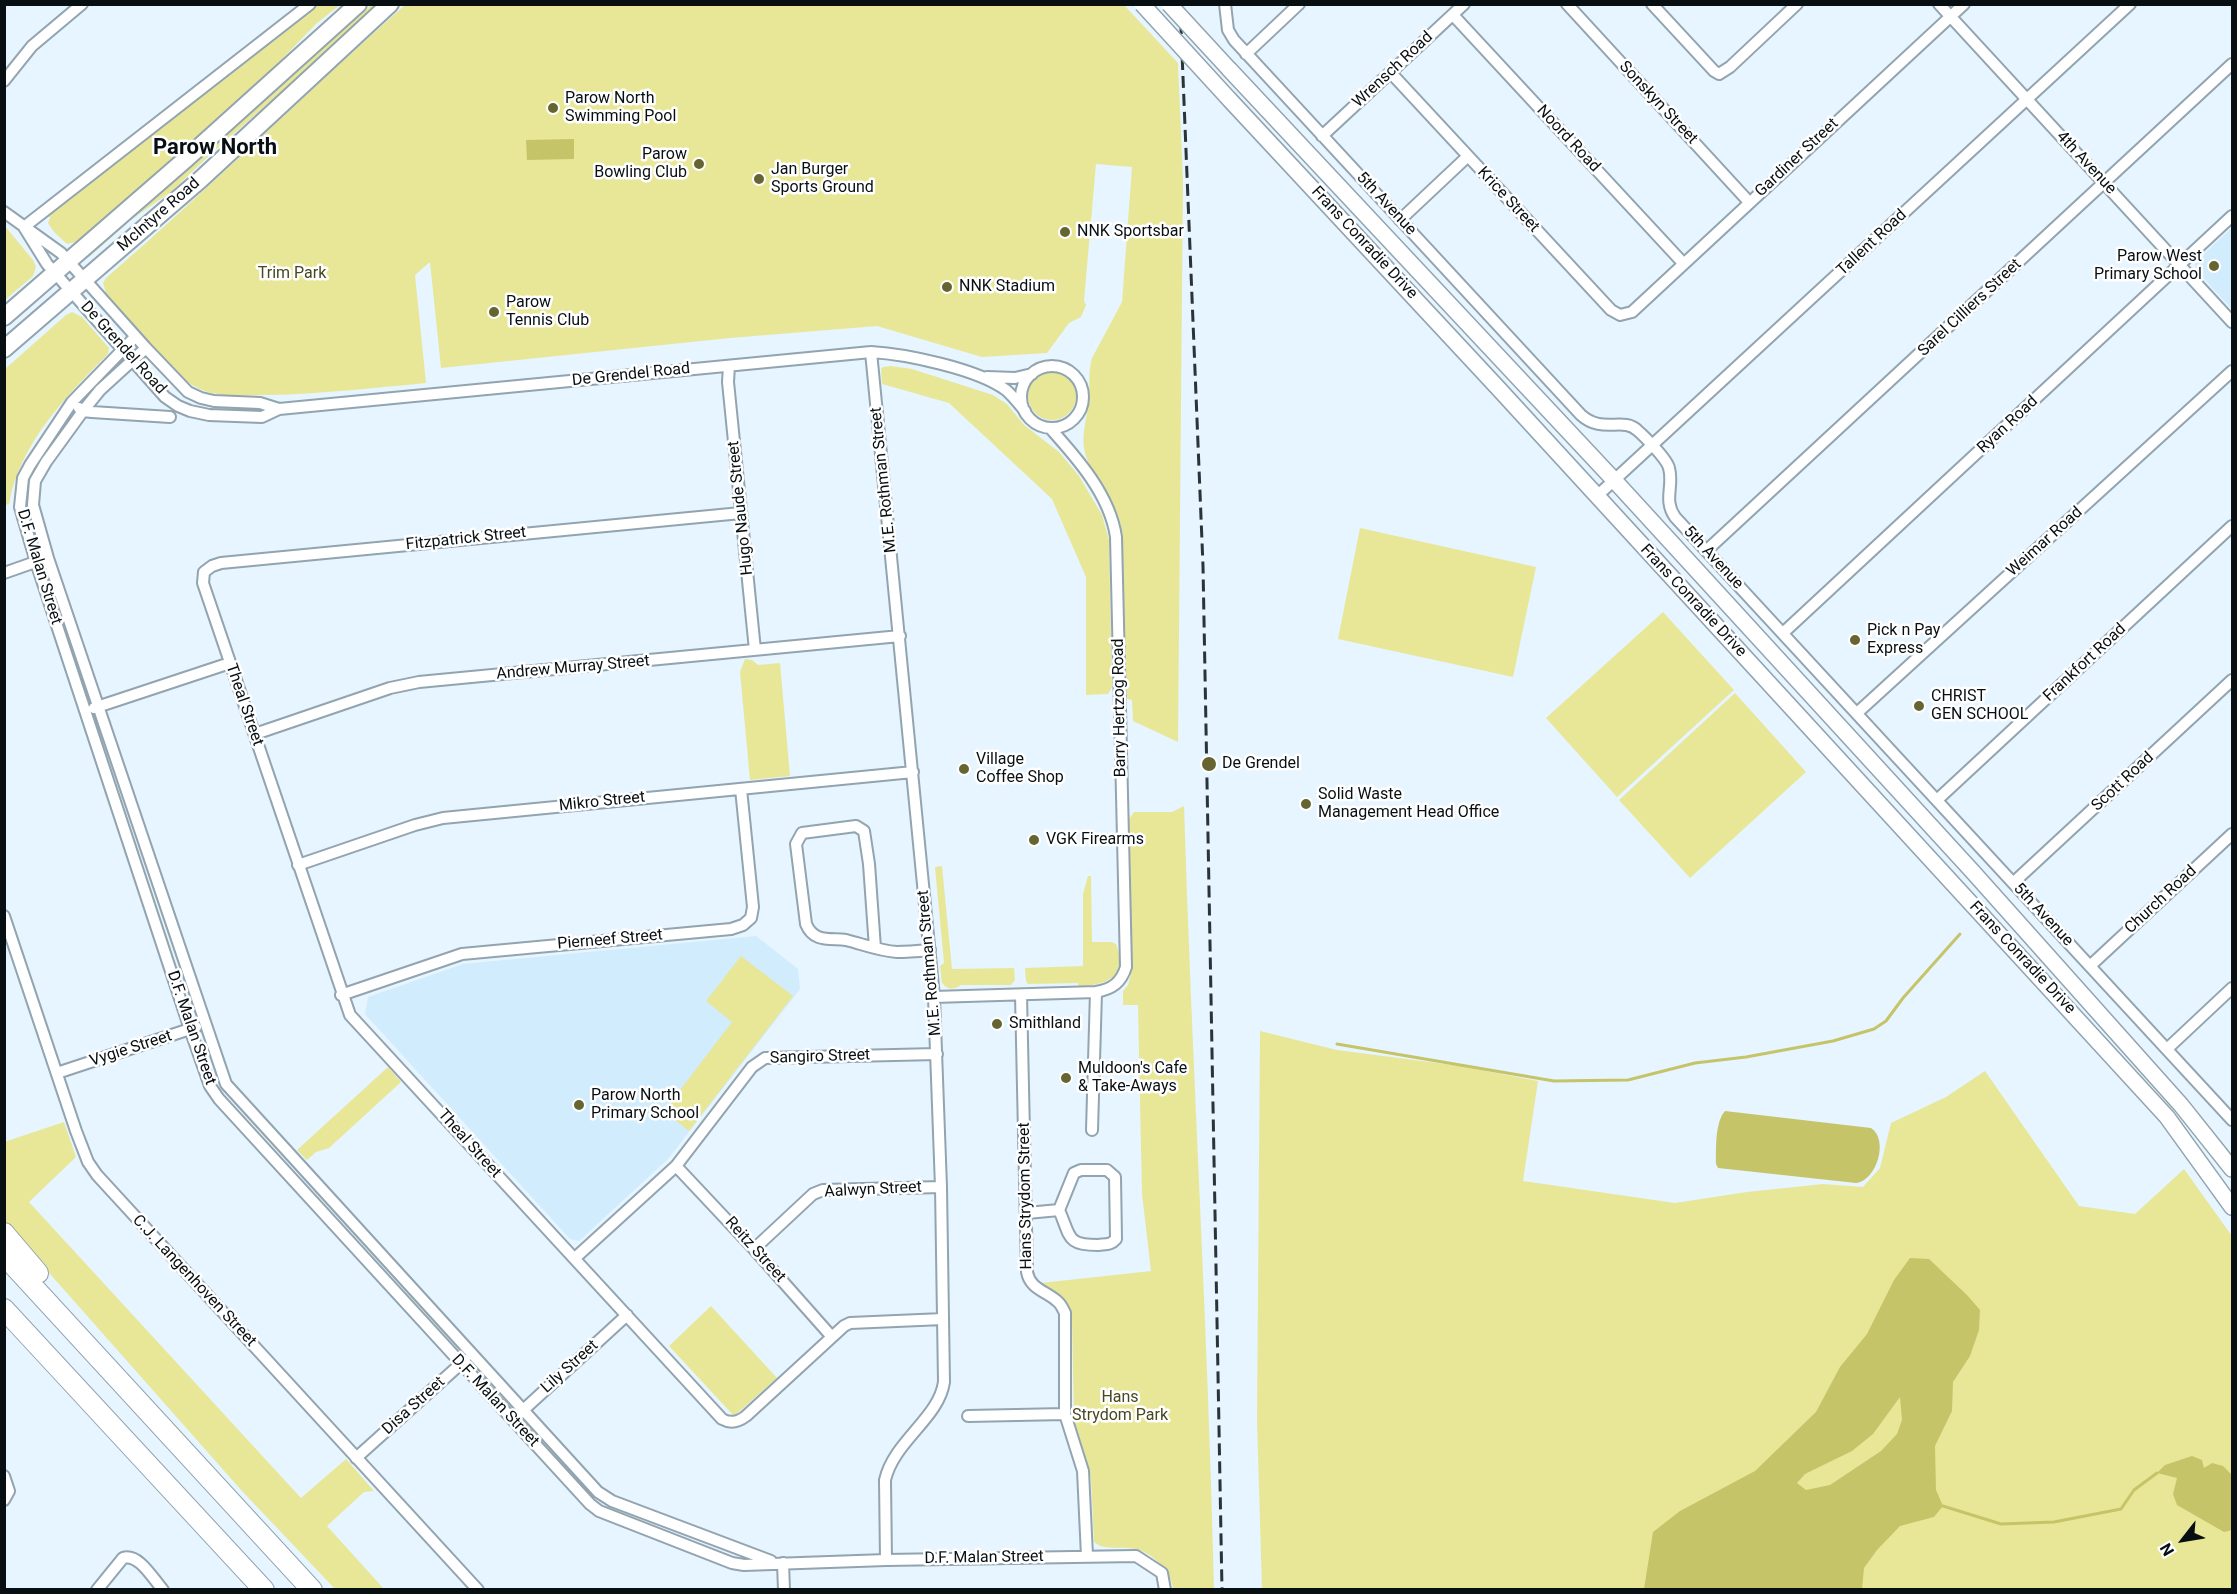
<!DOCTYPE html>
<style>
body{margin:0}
#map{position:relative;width:2237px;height:1594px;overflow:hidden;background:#e6f5ff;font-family:Roboto,sans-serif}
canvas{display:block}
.frame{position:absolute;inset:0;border:6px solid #080f12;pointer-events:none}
.north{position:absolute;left:2153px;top:1510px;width:60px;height:60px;-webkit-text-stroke:4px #fff;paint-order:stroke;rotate:239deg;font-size:16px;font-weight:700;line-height:24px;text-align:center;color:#080f12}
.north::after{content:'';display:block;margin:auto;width:21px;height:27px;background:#080f12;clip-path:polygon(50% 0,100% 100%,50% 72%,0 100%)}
</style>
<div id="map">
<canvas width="2237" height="1594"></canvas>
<div class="frame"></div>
<div class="north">N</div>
</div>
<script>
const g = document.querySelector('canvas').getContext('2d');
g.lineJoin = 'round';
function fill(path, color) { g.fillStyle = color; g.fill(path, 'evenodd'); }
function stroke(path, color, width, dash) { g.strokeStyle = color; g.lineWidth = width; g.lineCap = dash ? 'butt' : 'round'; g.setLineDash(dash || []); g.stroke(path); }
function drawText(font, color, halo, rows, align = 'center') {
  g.font = font + ' Roboto,sans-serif'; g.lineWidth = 5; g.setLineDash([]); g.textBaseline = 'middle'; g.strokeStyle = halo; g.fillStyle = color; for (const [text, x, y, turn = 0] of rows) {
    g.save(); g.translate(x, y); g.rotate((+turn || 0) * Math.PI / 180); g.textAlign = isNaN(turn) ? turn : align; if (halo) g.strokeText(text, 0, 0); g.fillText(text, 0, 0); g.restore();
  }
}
const built = new Path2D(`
 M2232,228V309L2195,269V262Z
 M756,936L798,969L800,989L668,1159L579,1241L570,1239L365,1014L368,997L463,964Z`);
const green = new Path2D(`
 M318,5H340L317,23L251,91L80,241L67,244L54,232L48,223L50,218L48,215Z
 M371,5H380L213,152L172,191L132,219L89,257L86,254Z
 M405,5H1124L1178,63L1183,181L1178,742L1133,721L1132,700L1127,699L1121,526C1116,501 1097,483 1087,459C1079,439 1087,420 1089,400C1090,385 1088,373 1092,358L1122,302L1132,167L1096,164L1084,301L1086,305L1081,317L1069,323L1047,353L982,357L877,326L730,338L441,368L430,262L415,275L426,383C373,388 321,394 268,395C251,395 233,397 217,394C200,392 185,381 173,370L106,293L103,283L106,278C208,190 304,94 405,5Z
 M4,225L33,260L36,267L33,276L5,300Z
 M72,312L82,317L109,348L108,354C67,395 19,444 9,504L5,505V369L66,315Z
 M891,366L912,369L993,395L1007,404L1024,425L1059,452L1079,476L1102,515L1109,540L1112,687L1108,694L1086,695V577L1052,499L949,403L882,384L881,369L883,367Z
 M1028 396a24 24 0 1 1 48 0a24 24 0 1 1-48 0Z
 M1360,528L1536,567L1513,677L1338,639Z
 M1663,612L1734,690L1617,797L1546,718Z
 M745,659L752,660L758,665L780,663L790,776L750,780L740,672Z
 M1735,693L1806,772L1690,878L1619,800Z
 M1184,806C1192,1068 1208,1328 1214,1589H1173C1172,1579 1167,1572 1160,1564C1134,1536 1111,1556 1094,1542L1091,1479L1074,1421L1072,1317C1068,1299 1056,1293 1041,1283L1151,1271L1142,1194L1138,1005H1123V991L1128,985L1131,974L1129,819L1134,812H1172Z
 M942,866L952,969L1014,968L1015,980L1011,985H961C954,990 948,990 942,983L940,966L944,963L935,867Z
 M1088,876H1091L1092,942H1112L1116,944C1129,977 1105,986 1078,986V983L1028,984L1026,981L1025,968L1083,966V894Z
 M741,956L793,996L689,1131L664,1111L732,1022L706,1001Z
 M1260,1031L1337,1050L1460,1066L1538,1081L1523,1181L1675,1203L1747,1192L1823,1184L1863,1187L1880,1168L1891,1123L1946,1097L1985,1071L2079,1206L2135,1214L2184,1169L2232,1236V1589H1262L1257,1420Z
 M388,1067L401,1082L329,1148L316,1152L307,1160L297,1150Z
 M64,1122L76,1157L29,1202L301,1498L346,1459L374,1491L364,1492L327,1526L384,1589H335L242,1491L5,1223L4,1142Z
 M711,1306L777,1378L734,1416L669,1346Z`);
const water = new Path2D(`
 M574,139V159L527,160L526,140Z
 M1725,1111L1871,1128C1889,1139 1877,1181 1856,1183L1718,1168L1716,1164C1716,1149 1715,1122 1725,1111Z
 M1910,1258L1929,1259L1967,1295L1980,1310L1979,1330L1970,1356L1953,1382L1952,1411L1935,1446L1936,1490L1943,1506L1934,1517L1900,1526L1877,1550L1864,1568L1862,1589H1644L1653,1532L1680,1511L1755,1471L1816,1412L1840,1367L1867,1334L1894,1280ZM1900,1397L1902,1420L1897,1434L1881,1451L1830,1485L1806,1490L1797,1483L1805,1474L1852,1451L1873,1434Z
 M2192,1456L2202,1460L2204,1468L2212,1463L2223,1466L2232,1475V1530L2224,1532L2177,1505L2173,1494L2177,1478L2157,1473L2165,1465Z`);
const stream = new Path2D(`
 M1337,1044L1554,1081L1628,1080L1695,1063L1746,1057L1833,1041L1874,1029L1886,1021L1903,998L1960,934
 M1943,1506L2001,1524L2054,1522L2121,1509L2134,1490L2157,1473`);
const street = new Path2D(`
 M1225,4L1228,30L1234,40L1581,415C1602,434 1623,417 1637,430C1644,436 1667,459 1669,468C1674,486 1663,500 1675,517L2232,1120
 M1567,4L1749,202
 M1652,4L1714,71L1719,74L1730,67L1797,4
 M1939,4L2232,322
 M1453,15L1683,263
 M1246,54L1299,4
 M1391,73L1611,310L1620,315L1632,312L1964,4
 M4,81L32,46L82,4
 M1322,136L1464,4
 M4,212L61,253L146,348L188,392L201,398L214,401L260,403L279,409
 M1400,220L1467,157
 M24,227L47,264L165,397L178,406L190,411L209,415L262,417L279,409L871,352C906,354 978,369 1006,390C1013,396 1019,404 1025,411
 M24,227L310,4
 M135,337L72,402L30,465L23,478L20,507L36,562L190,1029L210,1086L219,1099L590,1504L599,1511L732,1563L744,1565L886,1560L1136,1556L1162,1573L1165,1590
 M146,348L100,390L83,411L46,462L35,481L33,505L48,558L226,1084L598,1492L612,1501L771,1561
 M871,352L934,997L941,1187L944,1382C939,1418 894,1441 885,1480L886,1560
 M729,366L728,382L755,650
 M1021 397a31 31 0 1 1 62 0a31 31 0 1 1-62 0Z
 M987,377L1015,378L1032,374
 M79,408L83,411L92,412L170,417
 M1597,496L2130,4
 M741,513L221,563L212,566L204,572L203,583L350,1015L722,1419C731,1424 738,1422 746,1416L844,1326L850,1323L943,1319
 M1706,551L2232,64
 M4,573L41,560
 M1783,633L2232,216
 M94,708L230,663
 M1857,713L2232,371
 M255,734L390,688L419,682L900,636
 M1937,800L2232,526
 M298,865L415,825L443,818L913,772
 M2013,883L2232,680
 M4,916L76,1131L88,1162L97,1175L478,1590
 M875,948L869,864L864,831L856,826L802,833L796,844L806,924C814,943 830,938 846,940C862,944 880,951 897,952C908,952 919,951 930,950
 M2090,966L2232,834
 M341,995L462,954L731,929L743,925L751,918L753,907L741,789
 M1021,995L1027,1272C1030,1289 1046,1291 1057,1301C1061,1304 1063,1309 1065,1313V1414L1083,1471L1087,1556
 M934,997L1096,992C1112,989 1121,983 1126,967L1116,537C1110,495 1077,458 1050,428
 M2167,1049L2232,988
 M57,1073L196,1027
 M1092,1130L1096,992
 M676,1166L754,1249L832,1337
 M1107,1170L1115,1177L1116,1239C1111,1245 1106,1244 1098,1245C1066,1245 1071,1237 1059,1210L1074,1173L1081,1170Z
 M1027,1213L1059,1210
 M754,1249L813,1194L823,1190L941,1187
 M575,1258L676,1166L752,1067L765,1058L937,1054
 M520,1413L627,1315
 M968,1416L1065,1414
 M356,1458L465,1360
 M4,1476L9,1491L4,1500
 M783,1563L784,1590
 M97,1590L123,1558C139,1553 153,1579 163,1590`);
const secondary = new Path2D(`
 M1229,69L1614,480L1973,872L2181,1105L2232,1169
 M1229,99L1498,388L2167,1117L2232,1207`);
const primary = new Path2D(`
 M4,317L186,159L358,4
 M4,349L201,179L390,4`);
const highway = new Path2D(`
 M4,1233L38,1273
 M4,1255L312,1590
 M4,1309L264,1590`);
const rail = new Path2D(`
 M1180,4L1203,566L1222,1590`);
const secondaryBridge = new Path2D(`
 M1142,4L1229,99
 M1169,4L1229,69`);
const markers = [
 [553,108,6,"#666532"],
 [699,164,6,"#666532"],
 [759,179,6,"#666532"],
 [1065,232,6,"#666532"],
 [2214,266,6,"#666532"],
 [947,287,6,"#666532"],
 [494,312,6,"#666532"],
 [1855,640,6,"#666532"],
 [1919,706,6,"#666532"],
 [1209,764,8,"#666532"],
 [964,769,6,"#666532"],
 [1306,804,6,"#666532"],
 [1034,840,6,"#666532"],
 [997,1024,6,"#666532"],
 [1066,1078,6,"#666532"],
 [579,1105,6,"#666532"]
];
const streetNames = [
 ["Wrensch Road",1393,70,-43],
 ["Sonskyn Street",1658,103,47],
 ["Noord Road",1568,139,47],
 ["Gardiner Street",1797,158,-43],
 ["4th Avenue",2086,163,47],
 ["Krice Street",1508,200,47],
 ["5th Avenue",1386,204,47],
 ["McIntyre Road",159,215,-41],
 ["Frans Conradie Drive",1364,243,47],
 ["Tallent Road",1872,243,-43],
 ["Sarel Cilliers Street",1970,308,-43],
 ["De Grendel Road",123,348,48],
 ["De Grendel Road",631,375,-6],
 ["Ryan Road",2008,425,-43],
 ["M.E. Rothman Street",884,480,-96],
 ["Hugo Naude Street",741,508,-96],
 ["Fitzpatrick Street",466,539,-6],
 ["Weimar Road",2045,542,-42],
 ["5th Avenue",1713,558,47],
 ["D.F. Malan Street",39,567,73],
 ["Frans Conradie Drive",1693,601,47],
 ["Frankfort Road",2085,663,-43],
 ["Andrew Murray Street",573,668,-5],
 ["Theal Street",244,705,71],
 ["Barry Hertzog Road",1120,708,-91],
 ["Scott Road",2123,782,-43],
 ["Mikro Street",602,802,-6],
 ["Church Road",2161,900,-43],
 ["5th Avenue",2043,915,47],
 ["Pierneef Street",610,940,-5],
 ["Frans Conradie Drive",2022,958,47],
 ["M.E. Rothman Street",930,963,-95],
 ["D.F. Malan Street",191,1028,71],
 ["Vygie Street",131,1049,-18],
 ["Sangiro Street",820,1057,-2],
 ["Theal Street",469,1144,48],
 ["Aalwyn Street",873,1190,-3],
 ["Hans Strydom Street",1026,1196,-91],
 ["Reitz Street",755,1250,48],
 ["C.J. Langenhoven Street",194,1281,47],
 ["Lily Street",570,1367,-42],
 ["D.F. Malan Street",495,1401,47],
 ["Disa Street",414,1406,-42],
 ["D.F. Malan Street",984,1558,-1]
];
const poiNames = [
 ["Parow North",565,99],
 ["Swimming Pool",565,117],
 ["Parow",687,155,"right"],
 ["Bowling Club",687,173,"right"],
 ["Jan Burger",771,170],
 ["Sports Ground",771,188],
 ["NNK Sportsbar",1077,232],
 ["Parow West",2202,257,"right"],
 ["Primary School",2202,275,"right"],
 ["NNK Stadium",959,287],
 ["Parow",506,303],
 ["Tennis Club",506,321],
 ["Pick n Pay",1867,631],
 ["Express",1867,649],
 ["CHRIST",1931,697],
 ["GEN SCHOOL",1931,715],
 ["Village",976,760],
 ["Coffee Shop",976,778],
 ["De Grendel",1222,764],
 ["Solid Waste",1318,795],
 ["Management Head Office",1318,813],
 ["VGK Firearms",1046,840],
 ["Smithland",1009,1024],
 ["Muldoon's Cafe",1078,1069],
 ["& Take-Aways",1078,1087],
 ["Parow North",591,1096],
 ["Primary School",591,1114]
];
const parkNames = [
 ["Trim Park",292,274],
 ["Hans",1120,1398],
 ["Strydom Park",1120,1416]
];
const districtNames = [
 ["Parow North",215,148]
];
fill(built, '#d1ecfc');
fill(green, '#e8e797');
fill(water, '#c6c468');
stroke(stream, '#c6c468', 3);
stroke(street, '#92a4af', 14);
stroke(secondary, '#92a4af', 18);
stroke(primary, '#92a4af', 20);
stroke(highway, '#92a4af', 22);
stroke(street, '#fff', 10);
stroke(secondary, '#fff', 15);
stroke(primary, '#fff', 16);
stroke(highway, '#fff', 20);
stroke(rail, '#2b3337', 3, [12, 6]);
stroke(secondaryBridge, '#92a4af', 18, []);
stroke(secondaryBridge, '#fff', 15);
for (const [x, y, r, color] of markers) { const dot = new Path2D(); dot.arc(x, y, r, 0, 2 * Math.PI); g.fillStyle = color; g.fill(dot); stroke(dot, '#fff', 2); }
drawText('16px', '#080f12', '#fff', streetNames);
drawText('16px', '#080f12', '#fff', poiNames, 'left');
drawText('16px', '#484720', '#fff', parkNames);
drawText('bold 22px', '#080f12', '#fff', districtNames);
</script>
